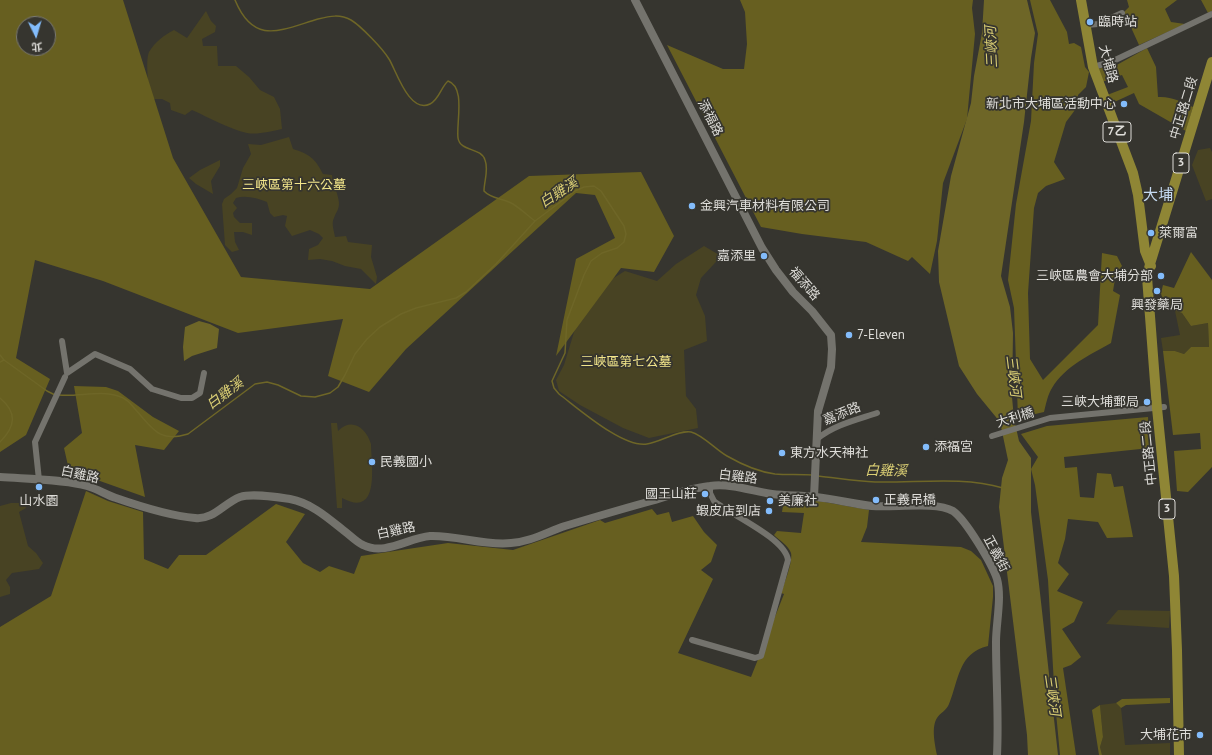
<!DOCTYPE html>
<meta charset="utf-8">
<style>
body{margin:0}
#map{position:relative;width:1212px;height:755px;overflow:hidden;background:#36352f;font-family:"PT Sans","Noto Sans TC",sans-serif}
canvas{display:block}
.north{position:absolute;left:16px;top:16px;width:40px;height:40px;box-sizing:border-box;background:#36352f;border:1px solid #797873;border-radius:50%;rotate:175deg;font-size:11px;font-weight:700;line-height:16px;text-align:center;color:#deddd9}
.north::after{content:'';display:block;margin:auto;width:14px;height:18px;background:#83bcfb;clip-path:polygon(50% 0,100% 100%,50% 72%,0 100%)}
</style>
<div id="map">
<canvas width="1212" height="755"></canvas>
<div class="north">北</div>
</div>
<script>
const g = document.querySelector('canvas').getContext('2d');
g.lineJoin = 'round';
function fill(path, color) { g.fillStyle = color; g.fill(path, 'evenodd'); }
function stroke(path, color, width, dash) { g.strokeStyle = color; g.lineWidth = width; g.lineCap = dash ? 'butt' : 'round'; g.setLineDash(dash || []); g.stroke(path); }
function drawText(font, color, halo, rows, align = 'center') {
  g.font = font + ' "PT Sans","Noto Sans TC",sans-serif'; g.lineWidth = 3.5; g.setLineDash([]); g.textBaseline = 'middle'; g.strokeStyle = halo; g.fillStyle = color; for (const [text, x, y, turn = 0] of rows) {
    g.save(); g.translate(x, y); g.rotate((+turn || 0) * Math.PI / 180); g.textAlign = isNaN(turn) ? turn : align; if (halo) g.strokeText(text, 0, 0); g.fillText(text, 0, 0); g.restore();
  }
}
const green = new Path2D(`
 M206,11L211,21L216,26L215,32L202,39L203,46H217L218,66H236L249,77L260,90L274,97L280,109L282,129C271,131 258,135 247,133C229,129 210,118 192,110L185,115L171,110L170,103L162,99H150C149,89 145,61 149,52C155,42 164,35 174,30L187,38Z
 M289,137L293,149C309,154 315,158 323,174L332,175C333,185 338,193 339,203C339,210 336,212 334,218C331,223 334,231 335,237L346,236L348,242L372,245L371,257L377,277L376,284L361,269L345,266L332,261L320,259L308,260L309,249L318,245L323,238L319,234L310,230L292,236L285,226L287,216L283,215L274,217L270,213L267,202C257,198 246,195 236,198L233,203L237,208L233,213L234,217L240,223H252V235L243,232H234L235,242L239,250L232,252L225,245L222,204L224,199L231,194L237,188L243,168L251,154L248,144L261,145Z
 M1210,148L1212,152V199L1206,201L1192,165L1198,150Z
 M220,160V166L211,181L213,194L196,184L189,178L200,170Z
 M704,246L721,256L714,264L701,278L696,295L705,316L707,341L684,350L686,396L696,409L698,428L649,438L623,428L580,405L559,391L556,380L564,365L575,329L599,287L625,271L657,281L676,264Z
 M1175,311L1182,313L1191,326L1208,323L1209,347H1191L1184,354L1175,351H1163L1161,338L1180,335Z
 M331,423H337L338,431C352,417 366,428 371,444C371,464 381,519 342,498V508H337Z
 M11,503H24L26,508L19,512L28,546L36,553L43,563L39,569L12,573L6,580L10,587V594L0,597V506Z
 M1118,610L1170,611L1169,628L1106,624Z
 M1116,703L1121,708L1125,745L1170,743V755H1102L1100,747L1103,737L1100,705Z`);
const forest = new Path2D(`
 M0,0H123L173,158L241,277L370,289L529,176L641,172L674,236L654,272L621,268L556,356L576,259L615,238L595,195L576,193L406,349L369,392L328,376L343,319L238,333L103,281L35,260L16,358L50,379L26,435L0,452ZM24,24H48V48H24Z
 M740,0H973L972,8L975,34L967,119L943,183L937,241L930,274L912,257L908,261L866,242L802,234L761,227L667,45L723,69H744L747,44L745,12Z
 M1030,0H1050L1067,32L1069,44L1074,43L1081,47L1085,67L1089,72L1086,87L1078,95V106L1066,122L1054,162L1065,179L1046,186L1038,193L1034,208L1028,293L1030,359L1043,380L1098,325L1102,253L1117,256L1122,266L1116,273L1113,291L1120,295L1111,343C1090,355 1065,366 1052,388C1048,394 1046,404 1044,412L1018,418L1014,308L1008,280L1016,204L1031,121L1034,63L1038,34Z
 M1127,0H1177L1165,9L1171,22L1185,24L1139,45L1124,12L1129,7Z
 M1201,0H1212V11L1208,13Z
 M1147,48L1156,67L1158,97C1171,96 1182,102 1193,107L1186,131L1139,104L1134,93L1110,104L1107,95L1128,87L1122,75L1102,82L1096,69L1115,66Z
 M1191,252L1212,280V467L1188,492L1177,491L1174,451L1201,449L1200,433L1173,435L1163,351H1175L1184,354L1191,347H1209L1208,323L1191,326L1182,313L1164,307L1161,293L1163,285L1174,288Z
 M74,386L106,387L118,391L153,417L179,431L164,450L135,445L145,497L69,470L64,448L82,433Z
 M1148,417L1150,448L1064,457L1065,468L1077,467L1080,497L1094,498L1097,473L1111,474L1114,487L1123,486L1133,537L1107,538L1098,522L1068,519L1065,539L1058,563L1069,574L1057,591L1083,602L1074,622L1062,629L1081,657L1071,665L1063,668L1076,755H1060L1055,702L1048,580L1035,485L1031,469L1038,457L1021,434L1047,426Z
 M86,491L108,501L143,512L144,559L168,569L179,555H206L276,504L305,514L286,542L303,563L320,572L329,566L354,574L361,556L448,543L513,550L600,520L605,523L652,509L657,515L669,512L672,522L693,516L704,532L717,545L711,562L701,570L713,579L678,653L751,677L784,594L781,593C784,584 793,562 791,553C789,546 779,540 774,535L777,531L801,533L804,513L782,512L784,499L813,500L869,510L867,527L861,542L961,547L971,551L981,560L993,586V597L988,646C958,653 959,680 949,704C947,710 940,713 937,718C931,727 935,745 937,755H0V627L51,596Z
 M1170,698V703L1126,705L1121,708L1116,703L1122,699Z
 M1100,705L1103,737L1100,747L1102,755H1099L1092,710Z`);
const water = new Path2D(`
 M984,0H1027L1035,33L1031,58L1024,122L1001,276L1010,307L1013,333L1012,397L1014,419L1019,441L1031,458V512L1058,755H1028L1027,735L999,507L1002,478L1008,460L1000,422L977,394L959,366L939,282L938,251L951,176L971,103L974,76L982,33Z
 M199,321L210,324L219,329L217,348L192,356L184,361L183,347L185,327Z`);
const stream = new Path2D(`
 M235,0C254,46 281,30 318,19C330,16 340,14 351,20C361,26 383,49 389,59C396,70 409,114 430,104C439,100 441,87 448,81C466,87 456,123 458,138C460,152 481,147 485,160C489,170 484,181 484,191C491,199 503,198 513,204C521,209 528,216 535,221
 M0,355L4,360
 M0,362L4,360L47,391L55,395
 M59,395C77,397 101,390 118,396C126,398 130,403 135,409C153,429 159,443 188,434L255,384L267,382L278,385L301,396L315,397L330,393L338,387L345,375L355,354L367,339L380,327L401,314L416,308L456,298L466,292L496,264L535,221L575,191L584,187L594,186L601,191L624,226L626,234L624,242L617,248L602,253L591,261L584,275L567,320L565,353L552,381L554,388L559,394C579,409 623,448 647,444C661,442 678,430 691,432C703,435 716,450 727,456C741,464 759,472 775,474C787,475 800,474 812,475
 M0,398C18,413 15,427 0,442
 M818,476C837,478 856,481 875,482C918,483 962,476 1003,488`);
const minor = new Path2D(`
 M1086,25L1098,24L1122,13
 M1093,67L1111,62L1212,14
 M62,341L67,373L95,354L130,369L152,389L181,398H192L200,393L204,373
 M992,436L1050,418L1164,407
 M817,439C834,425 856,420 877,413
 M39,480L35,442L65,377
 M692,640L755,658L761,656L788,560C785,538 731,515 714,501L710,493V486`);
const tertiary = new Path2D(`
 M635,0L762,248L776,270L793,292L812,311L831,335L832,349L831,367L818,411L814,497
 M0,477C27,479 62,479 87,486C98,489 106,495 116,498C139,506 171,516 195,518C214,520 224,503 240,497C252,493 276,497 290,499C311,503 327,517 343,530C350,535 356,542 363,545C385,556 408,538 430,536C457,535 484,546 511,543C530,542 547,532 565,526C595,517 625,508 655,500C673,494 692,488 710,486C731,483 752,491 772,494C787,496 802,495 816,497C835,499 853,504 872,506C893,508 936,501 953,511C966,520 992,564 997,579C1002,598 996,623 996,642C996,680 999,717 997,755`);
const primary = new Path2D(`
 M1081,0L1093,67L1133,173L1138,195L1145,251L1151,266
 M1179,755L1177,650L1174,576L1157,408L1147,277L1150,264L1212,62`);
const markers = [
 [1090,22,4,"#83bcfb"],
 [1124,104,4,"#83bcfb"],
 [692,206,4,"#83bcfb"],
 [1151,233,4,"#83bcfb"],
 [764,256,4,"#83bcfb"],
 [1161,276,4,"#83bcfb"],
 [1157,291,4,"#83bcfb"],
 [849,335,4,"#83bcfb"],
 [1147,402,4,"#83bcfb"],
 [926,447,4,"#83bcfb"],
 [782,453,4,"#83bcfb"],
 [372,462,4,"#83bcfb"],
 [39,487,4,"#83bcfb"],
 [705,494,4,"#83bcfb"],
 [876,500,4,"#83bcfb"],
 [770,501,4,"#83bcfb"],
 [769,511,4,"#83bcfb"],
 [1200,735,4,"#83bcfb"]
];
const shields = [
 [1117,132,28],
 [1181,163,16],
 [1167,509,16]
];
const shieldNames = [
 ["7乙",1117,132],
 ["3",1181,163],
 ["3",1167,509]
];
const poiNames = [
 ["臨時站",1098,22],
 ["新北市大埔區活動中心",1116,104,"right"],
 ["金興汽車材料有限公司",700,206],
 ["萊爾富",1159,233],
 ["嘉添里",756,256,"right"],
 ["三峽區農會大埔分部",1153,276,"right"],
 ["興發藥局",1157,305,"center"],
 ["7-Eleven",857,335],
 ["三峽大埔郵局",1139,402,"right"],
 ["添福宮",934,447],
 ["東方水天神社",790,453],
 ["民義國小",380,462],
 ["國王山莊",697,494,"right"],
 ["正義吊橋",884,500],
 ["山水園",39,501,"center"],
 ["美廉社",778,501],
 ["蝦皮店到店",761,511,"right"],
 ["大埔花市",1192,735,"right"]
];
const streetNames = [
 ["大埔路",1108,64,75],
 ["中正路二段",1184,108,-73],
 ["添福路",710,118,63],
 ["福添路",804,284,49],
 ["嘉添路",842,414,-22],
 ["大利橋",1015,418,-17],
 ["中正路二段",1149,453,-96],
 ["白雞路",80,475,12],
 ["白雞路",738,477,7],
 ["白雞路",396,531,-12],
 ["正義街",996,554,62]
];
const parkNames = [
 ["三峽區第十六公墓",294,185],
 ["三峽區第七公墓",626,362]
];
const waterNames = [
 ["三峽河",992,47,-93],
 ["白雞溪",559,193,-33],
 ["三峽河",1013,376,83],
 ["白雞溪",225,394,-37],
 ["白雞溪",886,471,1],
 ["三峽河",1052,695,82]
];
const quarterNames = [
 ["大埔",1158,196]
];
fill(green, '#484323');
fill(forest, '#675f20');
fill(water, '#6e6627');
stroke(stream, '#6e6627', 1.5);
stroke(minor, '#74736d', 6);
stroke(tertiary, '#74736d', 8);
stroke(primary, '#8f8635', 10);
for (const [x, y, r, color] of markers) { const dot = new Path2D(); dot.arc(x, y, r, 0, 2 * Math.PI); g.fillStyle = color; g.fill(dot); stroke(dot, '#36352f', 1.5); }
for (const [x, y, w] of shields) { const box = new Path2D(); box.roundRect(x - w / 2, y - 10, w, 20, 3); g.fillStyle = '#36352f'; g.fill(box); stroke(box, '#deddd9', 1); }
drawText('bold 12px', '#deddd9', null, shieldNames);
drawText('13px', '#deddd9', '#36352f', poiNames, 'left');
drawText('13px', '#deddd9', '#36352f', streetNames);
drawText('13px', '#f2e58a', '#36352f', parkNames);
drawText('italic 14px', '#dbcf74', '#36352f', waterNames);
drawText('15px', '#c6dbf3', '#36352f', quarterNames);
</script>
